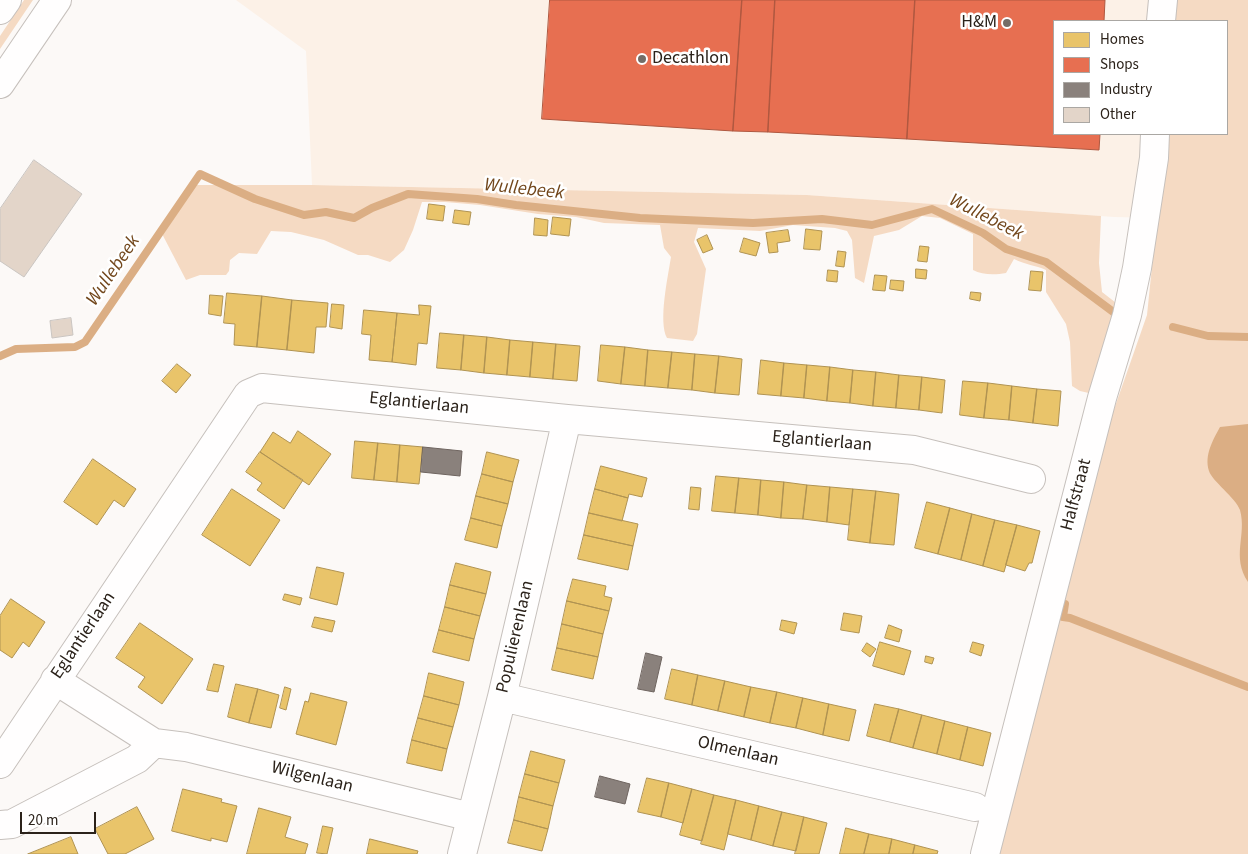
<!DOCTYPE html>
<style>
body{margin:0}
#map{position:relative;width:1248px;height:854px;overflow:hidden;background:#fcf9f7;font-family:"Source Sans 3",sans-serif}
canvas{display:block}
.legend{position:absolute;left:1053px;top:20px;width:175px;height:115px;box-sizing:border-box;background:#fff;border:1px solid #aaa7a3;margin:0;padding:6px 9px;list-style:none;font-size:15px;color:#2b221a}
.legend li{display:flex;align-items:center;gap:10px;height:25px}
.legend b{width:25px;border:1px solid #aaa7a3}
.scale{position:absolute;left:20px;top:812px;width:76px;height:22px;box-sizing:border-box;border:2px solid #2b221a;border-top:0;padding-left:6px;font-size:15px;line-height:18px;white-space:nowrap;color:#2b221a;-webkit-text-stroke:4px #fff;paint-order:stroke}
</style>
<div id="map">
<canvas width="1248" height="854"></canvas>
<ul class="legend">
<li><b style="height:14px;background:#e9c46a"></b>Homes</li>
<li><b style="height:14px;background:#e76f51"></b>Shops</li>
<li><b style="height:14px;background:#8a817c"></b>Industry</li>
<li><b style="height:14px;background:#e3d5c9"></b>Other</li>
</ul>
<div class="scale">20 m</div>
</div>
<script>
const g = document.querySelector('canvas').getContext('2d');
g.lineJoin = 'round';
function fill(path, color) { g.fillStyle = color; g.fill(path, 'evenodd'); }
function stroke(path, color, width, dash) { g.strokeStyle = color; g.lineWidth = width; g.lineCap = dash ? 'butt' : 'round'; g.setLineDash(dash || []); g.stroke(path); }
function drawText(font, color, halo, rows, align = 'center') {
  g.font = font + ' "Source Sans 3",sans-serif'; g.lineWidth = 5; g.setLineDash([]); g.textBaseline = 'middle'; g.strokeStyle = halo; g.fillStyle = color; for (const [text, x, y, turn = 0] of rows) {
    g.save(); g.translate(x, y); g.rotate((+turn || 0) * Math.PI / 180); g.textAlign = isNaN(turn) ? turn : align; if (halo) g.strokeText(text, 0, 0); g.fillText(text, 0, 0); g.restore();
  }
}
const built = new Path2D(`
 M236,0H1167L1166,21H1054V134H1161L1157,218L1114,217L807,195L312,185L306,51Z`);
const green = new Path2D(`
 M24,0H33L0,49V36Z
 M1167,0H1248V854H994L1111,418L1147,315L1157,218L1161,134H1227V21H1166Z
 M190,185H312L807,195L1101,216L1099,263L1102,292L1120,306L1093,394L1080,391L1072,386L1070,342L1066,324L1046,292V270C1035,265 1026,265 1014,259L1006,273C995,275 982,275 973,270V234L940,218L922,216L899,230L874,236L864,283L855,278L852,240L847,231L835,228L793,225L760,231L698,228L694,242L706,269L697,334L693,341L667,338C658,322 668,276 671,257L664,248L660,225L604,223L576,217L538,214L480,205L445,202H422L413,230L404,250L390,262L368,255H358L324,240L291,232L271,231L257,254L239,253L230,260L229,271L226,275H200L186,280L159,228Z`);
const water = new Path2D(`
 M1248,424V582C1231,556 1247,536 1240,510C1236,498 1212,481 1209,471C1204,455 1213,440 1220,427Z`);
const homes = new Path2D(`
 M429,204L445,206L443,221L427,219Z
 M455,210L471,212L469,225L453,223Z
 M553,217L571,219L569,236L551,234Z
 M535,218L548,220L547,236L534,235Z
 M806,229L822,231L820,250L804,249Z
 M788,230L790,241L777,243L778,252L769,253L766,233Z
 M707,235L713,249L703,253L697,240Z
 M744,238L760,243L756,256L740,252Z
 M920,246L929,247L927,262L918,261Z
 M838,251L846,252L844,267L836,266Z
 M916,269L927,270L926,279L916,278Z
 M828,270L838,271L837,282L827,281Z
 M1031,271L1043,272L1041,291L1029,290Z
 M875,275L887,276L885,291L873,290Z
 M891,280L904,281L903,291L890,289Z
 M971,292L981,293L980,301L970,299Z
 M227,293L262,296L257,347L234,345L235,324L224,323Z
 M210,295L223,296L221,316L209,314Z
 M262,296L292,300L287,350L257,347Z
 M292,300L328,303L326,327H316L314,353L287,350Z
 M332,304L344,305L342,329L330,327Z
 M419,305L431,306L427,344L418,343L416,365L392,362L397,313L419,315Z
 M364,310L397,313L392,362L369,360L371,335L362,334Z
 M440,333L464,335L461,370L437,368Z
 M464,335L487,337L484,373L461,370Z
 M487,337L510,340L507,375L484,373Z
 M510,340L533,342L530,377L507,375Z
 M533,342L556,344L553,379L530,377Z
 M556,344L580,346L577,381L553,379Z
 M601,345L625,347L621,384L598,381Z
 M625,347L648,350L645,386L621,384Z
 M648,350L672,352L668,388L645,386Z
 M672,352L695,354L692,390L668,388Z
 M695,354L719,356L715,393L692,390Z
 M719,356L742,359L739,395L715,393Z
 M761,360L784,363L781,396L758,394Z
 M784,363L807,365L804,398L781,396Z
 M177,364L191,375L176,393L162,381Z
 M807,365L830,367L827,401L804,398Z
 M830,367L853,370L850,403L827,401Z
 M853,370L876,372L873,406L850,403Z
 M876,372L899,375L896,408L873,406Z
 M899,375L922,377L919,410L896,408Z
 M922,377L945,380L942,413L919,410Z
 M963,381L988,383L984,418L960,415Z
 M988,383L1012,386L1009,420L984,418Z
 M1012,386L1037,389L1033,423L1009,420Z
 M1037,389L1061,391L1058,426L1033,423Z
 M298,431L331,454L309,485L260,452L273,432L290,443Z
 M355,441L378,443L374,480L352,478Z
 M378,443L400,445L397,482L374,480Z
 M400,445L423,447L419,484L397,482Z
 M260,452L303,480L284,509L257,490L262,483L246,472Z
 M487,452L519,460L513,482L482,474Z
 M93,459L136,489L124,507L114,500L97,525L64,502Z
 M601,466L647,478L642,497L629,494L628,498L595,489Z
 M482,474L513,482L508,504L476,496Z
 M716,476L739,478L735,513L712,511Z
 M739,478L761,480L758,515L735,513Z
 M761,480L784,482L781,518L758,515Z
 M784,482L807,485L803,519L781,518Z
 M807,485L830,487L827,522L803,519Z
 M691,487L701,488L699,510L689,509Z
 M830,487L853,489L849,525L827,522Z
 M232,489L280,520L250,566L202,535Z
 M595,489L628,498L622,521L589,513Z
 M853,489L876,491L870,543L848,540Z
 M876,491L899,494L894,545L870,543Z
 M476,496L508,504L502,526L471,518Z
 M927,502L950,508L938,554L915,548Z
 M950,508L972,514L961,560L938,554Z
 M589,513L638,524L633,546L584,535Z
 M972,514L995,520L983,566L961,560Z
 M471,518L502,526L497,548L465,540Z
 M995,520L1017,525L1004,572L983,566Z
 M1017,525L1040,531L1032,563H1029L1025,571L1006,565Z
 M584,535L633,546L628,570L578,559Z
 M456,563L491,572L486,594L450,585Z
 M317,567L344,573L337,605L310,598Z
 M573,579L606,586L604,596L612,598L609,611L567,601Z
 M450,585L486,594L480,616L445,607Z
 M285,594L302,598L300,605L283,600Z
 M11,599L45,622L29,647L23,642L12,658L0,650V616Z
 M567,601L609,611L603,634L562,624Z
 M445,607L480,616L474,639L439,630Z
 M844,613L862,616L859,633L841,630Z
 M315,617L335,621L332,632L312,627Z
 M782,620L797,623L794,634L780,630Z
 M140,623L193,659L162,704L138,687L145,677L116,658Z
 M562,624L603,634L598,657L557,648Z
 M889,625L902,630L899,642L885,638Z
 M439,630L474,639L469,661L433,652Z
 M880,642L911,651L904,675L873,666Z
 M973,642L984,645L981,656L970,652Z
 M867,643L876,649L870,657L862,651Z
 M557,648L598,657L593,679L552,670Z
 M926,656L934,658L932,664L925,662Z
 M214,664L224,666L218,692L207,690Z
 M672,669L698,675L692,705L665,699Z
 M429,673L464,682L459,705L424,696Z
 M698,675L725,681L718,711L692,705Z
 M725,681L751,687L744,717L718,711Z
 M236,684L258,689L249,723L228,717Z
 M285,687L291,689L286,710L280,708Z
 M751,687L777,692L770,723L744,717Z
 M258,689L279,695L271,728L249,723Z
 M777,692L803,698L796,728L770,723Z
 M311,693L347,702L336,745L296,734L305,701L308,702Z
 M424,696L459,705L453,727L418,718Z
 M803,698L829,704L823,735L796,728Z
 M829,704L856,710L849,741L823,735Z
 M875,704L899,709L890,742L867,736Z
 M899,709L922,715L913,748L890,742Z
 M922,715L945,721L937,754L913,748Z
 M418,718L453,727L447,749L412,740Z
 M945,721L968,727L960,760L937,754Z
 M968,727L991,733L983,766L960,760Z
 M412,740L447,749L442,771L407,763Z
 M531,751L565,760L559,783L525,774Z
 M525,774L559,783L553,806L519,797Z
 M647,778L669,783L661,817L638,812Z
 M669,783L692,789L683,823L661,817Z
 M183,789L222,799L221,802L237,806L227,842L211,838V841L172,831Z
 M692,789L714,795L702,841L680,835Z
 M714,795L736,800L724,850L701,844Z
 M519,797L553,806L548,829L514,820Z
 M736,800L759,806L751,840L728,834Z
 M759,806L782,812L773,846L751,840Z
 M137,807L154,839L125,854H108L95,829Z
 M259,808L291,817L285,837L308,844L305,854H247Z
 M782,812L804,817L796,851L773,846Z
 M804,817L827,823L819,854H795Z
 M514,820L548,829L542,851L508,843Z
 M323,826L333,828L327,854L317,853Z
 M846,828L869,834L864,854H840Z
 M869,834L892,839L889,854H864Z
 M71,837L78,854H28Z
 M370,839L418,851L417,854H367Z
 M892,839L915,845L913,854H889Z
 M915,845L938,851L937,854H913Z`);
const shops = new Path2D(`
 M550,0H742L733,131L542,119Z
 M742,0H775L768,132L733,131Z
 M775,0H915L907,139L768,132Z
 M915,0H1105L1104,21H1054V134H1100L1099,150L907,139Z`);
const industry = new Path2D(`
 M423,447L462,451L460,476L421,472Z
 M646,653L662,657L654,692L638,689Z
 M600,776L630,784L625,804L595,797Z`);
const stream = new Path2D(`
 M1173,327L1208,336L1248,337
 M0,356L16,349L75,347L85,342L200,174L255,199L304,215L326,212L354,218L372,208L408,194L477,199L516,205L640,218L753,223L822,219L872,225L932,209L983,233L1006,249L1046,262L1116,314
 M1065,604L1063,617L1070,618L1248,687`);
const building = new Path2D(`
 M34,160L82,194L24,277L0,261V209Z
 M71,318L73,335L52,338L50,321Z`);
const street = new Path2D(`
 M1161,21L1163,0
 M55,680L154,743L186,747L471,817
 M502,697L975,807
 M0,764L248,394L262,388L567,419L914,450L1031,479
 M0,825L12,824L137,759L154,743
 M462,854L502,697L567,419
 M985,854L1102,398L1127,315L1137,268L1154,158L1155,134`);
const secondary = new Path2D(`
 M0,84L57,0`);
const highway = new Path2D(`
 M0,10L7,0`);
const markers = [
 [1007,23,5,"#746d67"],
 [642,59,5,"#746d67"]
];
const poiNames = [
 ["H&M",997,23],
 ["Decathlon",652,59,"left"]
];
const streetNames = [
 ["Eglantierlaan",419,404,6],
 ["Eglantierlaan",822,442,5],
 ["Halfstraat",1077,495,-75],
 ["Eglantierlaan",84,636,-56],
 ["Populierenlaan",516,637,-77],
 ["Olmenlaan",738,752,13],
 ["Wilgenlaan",312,778,14]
];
const waterNames = [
 ["Wullebeek",524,190,6],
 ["Wullebeek",986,218,27],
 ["Wullebeek",114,271,-56]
];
fill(built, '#fcf1e7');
fill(green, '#f5dac3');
fill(water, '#dbae84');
fill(homes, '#e9c46a');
stroke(homes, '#b09352', 1);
fill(shops, '#e76f51');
stroke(shops, '#af5840', 1);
fill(industry, '#8a817c');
stroke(industry, '#6e645f', 1);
stroke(stream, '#dbae84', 8);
fill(building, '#e3d5c9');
stroke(building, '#cac5c1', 1);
stroke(street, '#c6c0bc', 30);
stroke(secondary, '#c6c0bc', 30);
stroke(highway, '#c6c0bc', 30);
stroke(street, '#fffefe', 28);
stroke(secondary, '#fffefe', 28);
stroke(highway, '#fffefe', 28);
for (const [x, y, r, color] of markers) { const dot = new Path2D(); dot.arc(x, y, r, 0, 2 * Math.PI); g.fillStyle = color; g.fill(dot); stroke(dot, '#fff', 2); }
drawText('18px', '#2b221a', '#fff', poiNames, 'right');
drawText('18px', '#2b221a', '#fff', streetNames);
drawText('italic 19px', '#72471c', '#fff', waterNames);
</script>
